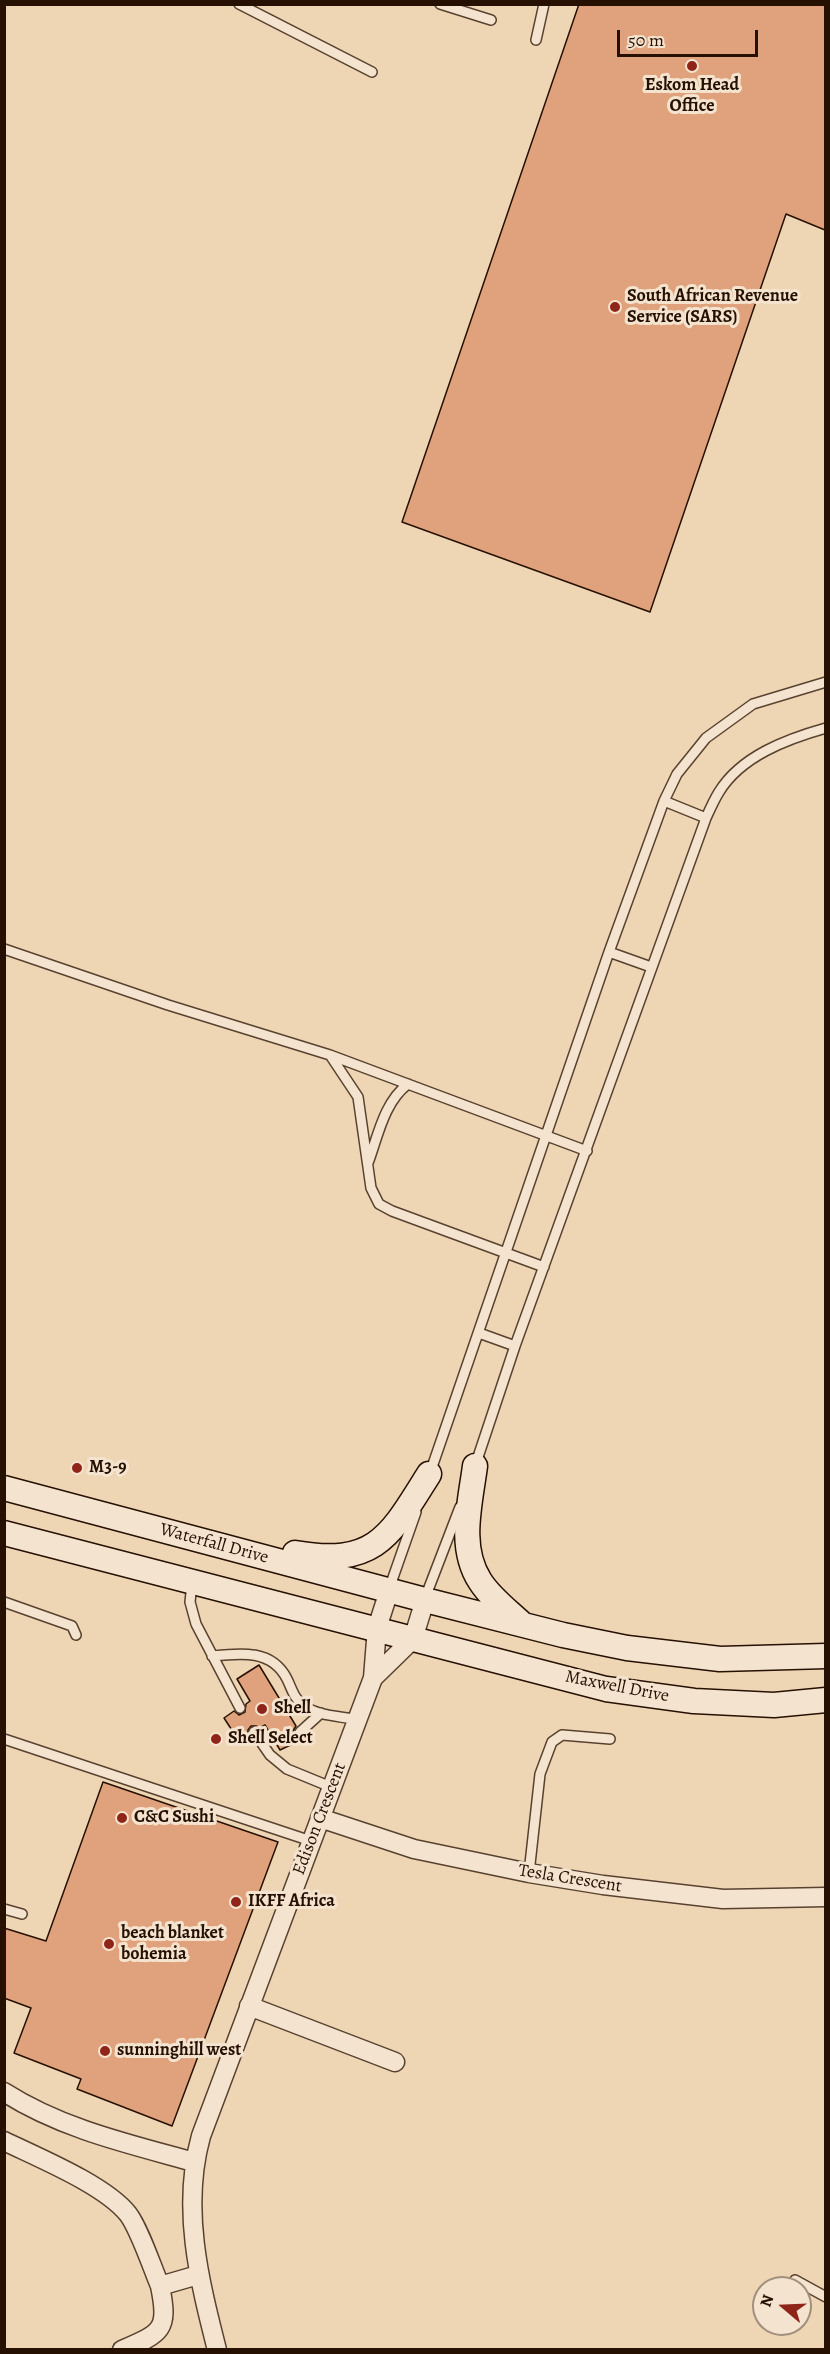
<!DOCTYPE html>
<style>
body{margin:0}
#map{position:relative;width:830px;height:2354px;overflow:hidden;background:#eed6b5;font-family:Alegreya,serif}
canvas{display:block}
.frame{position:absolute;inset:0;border:6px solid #261002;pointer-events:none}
.north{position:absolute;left:752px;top:2276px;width:60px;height:60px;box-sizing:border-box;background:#f4e4cf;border:2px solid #a28f7d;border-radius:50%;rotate:289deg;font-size:16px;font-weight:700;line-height:24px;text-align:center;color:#261002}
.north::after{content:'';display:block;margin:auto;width:21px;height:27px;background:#8f2418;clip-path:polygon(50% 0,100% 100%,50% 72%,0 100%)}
.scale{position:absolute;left:617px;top:30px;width:141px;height:27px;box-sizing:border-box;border:3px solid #261002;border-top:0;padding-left:8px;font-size:18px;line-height:21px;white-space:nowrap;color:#261002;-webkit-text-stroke:4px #f4e4cf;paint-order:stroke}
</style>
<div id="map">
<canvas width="830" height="2354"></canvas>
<div class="frame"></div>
<div class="north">N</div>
<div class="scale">50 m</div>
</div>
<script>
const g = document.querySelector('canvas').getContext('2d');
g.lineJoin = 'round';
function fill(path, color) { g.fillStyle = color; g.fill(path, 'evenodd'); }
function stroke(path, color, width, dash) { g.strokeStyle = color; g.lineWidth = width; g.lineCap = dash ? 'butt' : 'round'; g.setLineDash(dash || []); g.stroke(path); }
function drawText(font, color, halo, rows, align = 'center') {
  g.font = font + ' Alegreya,serif'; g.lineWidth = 6; g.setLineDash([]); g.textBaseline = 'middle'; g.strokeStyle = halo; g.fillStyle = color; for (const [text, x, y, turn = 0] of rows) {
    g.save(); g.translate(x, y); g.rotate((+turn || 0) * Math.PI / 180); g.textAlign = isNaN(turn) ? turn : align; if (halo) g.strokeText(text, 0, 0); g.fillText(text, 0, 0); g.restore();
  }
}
const building = new Path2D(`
 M579,4H825V230L786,214L650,612L402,522Z
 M259,1665L296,1726L293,1731L295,1736L303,1739L280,1750L265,1725L260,1728L256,1726H251L248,1730V1736L239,1741L224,1718L234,1711L239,1715L245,1712L246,1704L250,1701L237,1679Z
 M103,1782L278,1842L172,2126L77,2089L81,2079L14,2053L31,2008L4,1998V1928L46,1941Z`);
const service = new Path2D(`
 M239,4L372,72
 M440,4L491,20
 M536,40L544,4
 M664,801L706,818
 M4,949L168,1005L330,1055L587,1151
 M609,952L651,967
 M330,1055L358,1097L371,1188L379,1204L392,1211L544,1267
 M368,1163C378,1136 384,1102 408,1084
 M479,1333L515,1346
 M475,1466L515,1346L706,818C710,809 714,800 719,792C741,756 787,739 826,728
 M430,1473L609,952L664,801L677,774L706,738L753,704L826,682
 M192,1584L190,1602L196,1624L240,1708
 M389,1589L416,1512
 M425,1598L460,1507
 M4,1602L72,1626L76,1635
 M212,1656C240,1653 272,1649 287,1679C292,1689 294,1699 304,1706C318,1716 340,1716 358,1720
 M254,1732L270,1755L287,1769L331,1787
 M300,1732L321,1713
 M4,1739L311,1841
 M529,1873L540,1774L552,1742L562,1735L610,1739
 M4,1909L22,1914
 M795,2280L826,2297`);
const minor = new Path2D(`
 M373,1678L413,1639L425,1600
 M320,1818L414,1849L529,1873L603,1885L723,1899L826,1897
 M249,2006L395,2062
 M4,2092C62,2129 129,2144 194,2162
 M4,2141C39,2158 105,2185 128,2214C139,2228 152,2267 160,2286L198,2275
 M122,2350C162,2333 169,2330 160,2286
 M217,2350C199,2279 181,2208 201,2136L373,1678L377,1628L389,1591`);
const secondary = new Path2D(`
 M475,1466C470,1504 458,1547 480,1581C490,1597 506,1609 520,1622
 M4,1488L425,1600L563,1635L627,1648L720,1659L826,1656
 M4,1533L606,1689L694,1701L774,1705L826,1700
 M295,1553C376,1567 390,1536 429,1474`);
const markers = [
 [692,66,6,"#8f2418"],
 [615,307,6,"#8f2418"],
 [77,1468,6,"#8f2418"],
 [262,1709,6,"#8f2418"],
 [216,1739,6,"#8f2418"],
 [122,1818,6,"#8f2418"],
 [236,1902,6,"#8f2418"],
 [109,1944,6,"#8f2418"],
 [105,2051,6,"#8f2418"]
];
const poiNames = [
 ["Eskom Head",692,86,"center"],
 ["Office",692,107,"center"],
 ["South African Revenue",627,297],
 ["Service (SARS)",627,318],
 ["M3-9",89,1468],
 ["Shell",274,1709],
 ["Shell Select",228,1739],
 ["C&C Sushi",134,1818],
 ["IKFF Africa",248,1902],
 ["beach blanket",121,1934],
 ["bohemia",121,1955],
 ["sunninghill west",117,2051]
];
const streetNames = [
 ["Waterfall Drive",214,1544,15],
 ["Maxwell Drive",617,1687,11],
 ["Edison Crescent",320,1819,-69],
 ["Tesla Crescent",570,1879,9]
];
fill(building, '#e0a27c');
stroke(building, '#261002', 1.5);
stroke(service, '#58422f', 12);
stroke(minor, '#58422f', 21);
stroke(secondary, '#261002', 27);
stroke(service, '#f4e4cf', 9);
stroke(minor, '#f4e4cf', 18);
stroke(secondary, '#f4e4cf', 24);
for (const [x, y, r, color] of markers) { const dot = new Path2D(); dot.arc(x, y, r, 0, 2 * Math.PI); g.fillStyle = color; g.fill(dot); stroke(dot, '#f4e4cf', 2); }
drawText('bold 18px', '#261002', '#f4e4cf', poiNames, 'left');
drawText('18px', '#261002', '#f4e4cf', streetNames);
</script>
